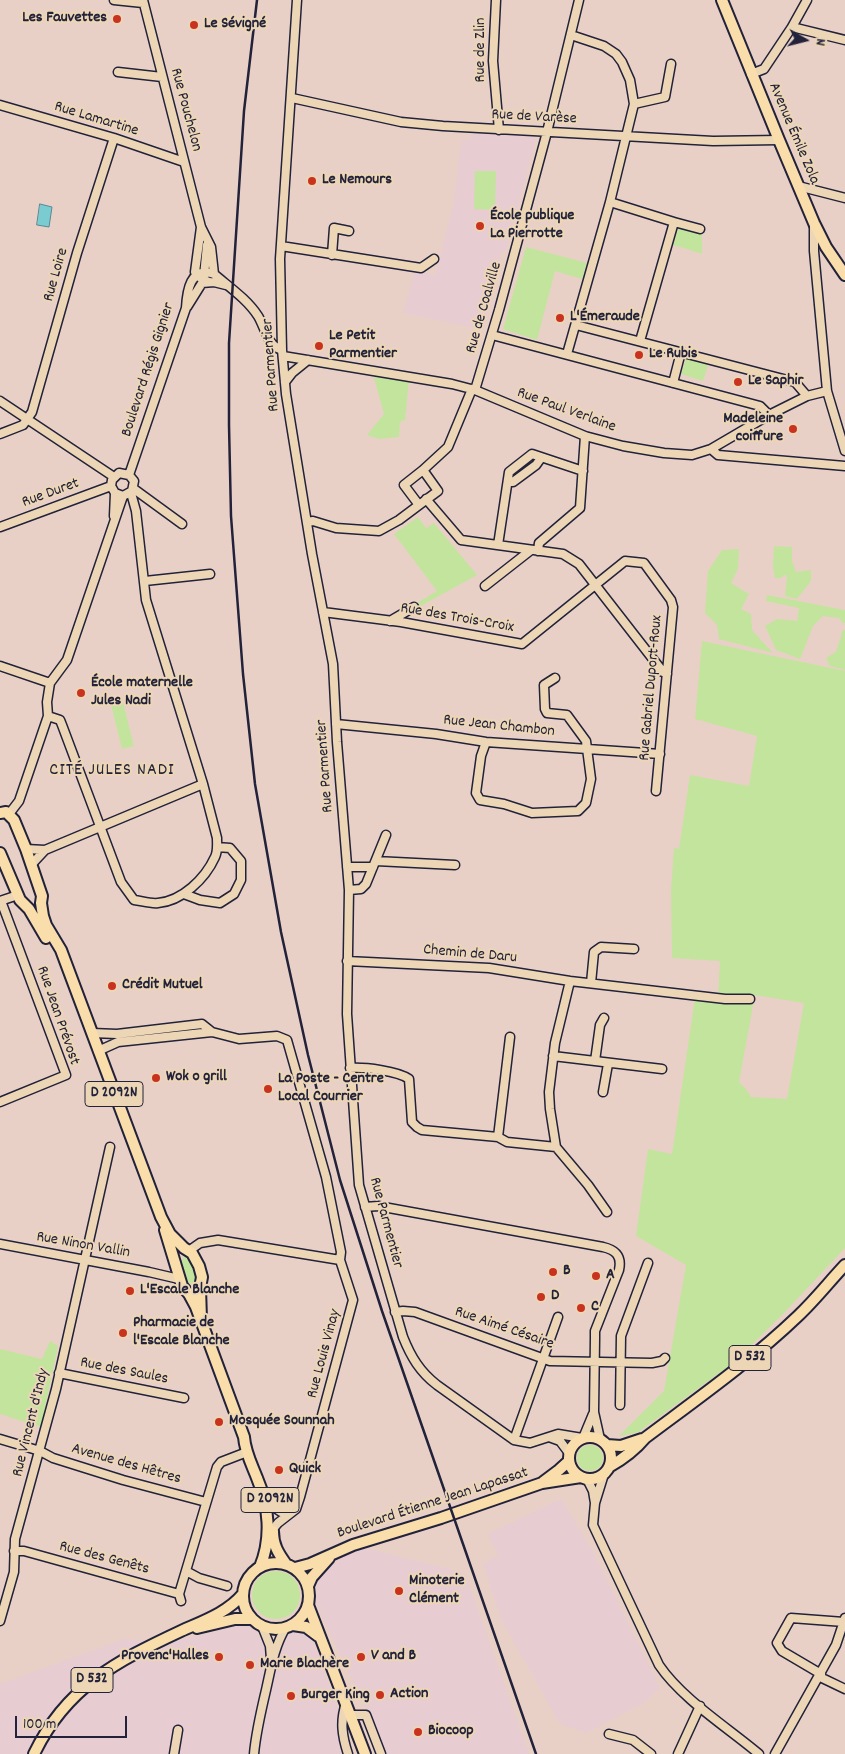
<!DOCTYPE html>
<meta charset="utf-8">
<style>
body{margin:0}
#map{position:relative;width:845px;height:1754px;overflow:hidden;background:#e9d0c6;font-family:Dekko,sans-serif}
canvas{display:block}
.north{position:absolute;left:780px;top:15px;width:50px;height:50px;-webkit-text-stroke:4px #ecd6b5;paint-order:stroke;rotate:98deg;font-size:14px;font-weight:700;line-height:20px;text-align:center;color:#22223b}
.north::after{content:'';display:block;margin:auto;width:18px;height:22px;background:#22223b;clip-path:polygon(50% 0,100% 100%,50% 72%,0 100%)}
.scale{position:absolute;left:15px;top:1716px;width:112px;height:22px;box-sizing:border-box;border:2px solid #22223b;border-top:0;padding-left:6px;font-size:15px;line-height:18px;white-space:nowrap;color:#22223b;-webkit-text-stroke:4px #ecd6b5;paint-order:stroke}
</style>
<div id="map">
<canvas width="845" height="1754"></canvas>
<div class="north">N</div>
<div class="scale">100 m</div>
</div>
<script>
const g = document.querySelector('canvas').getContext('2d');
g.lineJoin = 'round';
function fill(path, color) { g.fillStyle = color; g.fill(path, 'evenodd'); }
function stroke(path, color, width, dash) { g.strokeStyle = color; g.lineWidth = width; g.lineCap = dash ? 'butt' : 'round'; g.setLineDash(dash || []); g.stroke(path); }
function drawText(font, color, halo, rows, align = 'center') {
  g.font = font + ' Dekko,sans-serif'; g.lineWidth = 4; g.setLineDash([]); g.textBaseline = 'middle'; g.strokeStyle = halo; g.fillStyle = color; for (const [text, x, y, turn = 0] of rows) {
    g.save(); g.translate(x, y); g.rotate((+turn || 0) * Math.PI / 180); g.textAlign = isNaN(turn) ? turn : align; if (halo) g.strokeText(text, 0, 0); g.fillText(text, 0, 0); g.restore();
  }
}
const built = new Path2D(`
 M471,134L534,136L536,139L506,250L501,252L491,293L494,296L484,330L403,313L415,270L433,275L436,273L454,202L461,140H471Z
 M561,1499L593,1552L660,1688L645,1702L586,1733L560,1724L502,1621L483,1564L498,1555L488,1534Z
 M365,1548L465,1573L529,1754H382L367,1712L316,1603L317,1582L320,1575L331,1563L345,1554Z
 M244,1624L253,1627L258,1633L263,1643L280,1644L291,1630H303L309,1634L313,1639L353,1754H0V1684L124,1639L172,1642Z`);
const green = new Path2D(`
 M475,171H496L495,210L474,209Z
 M677,228L702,234V254L677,246H673Z
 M526,247L587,263L582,279L555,271L537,340L503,329Z
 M686,359L708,365L703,381L681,374Z
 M373,374L409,379L405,420L400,422L399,437L379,439L367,435L384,414Z
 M418,517L426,528L434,523L477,575L417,608V603L437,591L394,534Z
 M774,546L792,547V561L796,572L811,570V581L797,599L785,596L787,576L784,575L781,578H775L773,568Z
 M739,549L738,569L731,583L749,594L741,609L751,614L752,630L773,653L719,639L717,625L705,613L708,571L722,550Z
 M767,595L845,610V623H843L839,618L823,616L813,626L800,659L776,650L765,626L777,619L797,621L799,608L766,601Z
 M843,630H845V670L830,666L826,658L836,652Z
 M702,641L845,671V1248L783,1314L733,1363L637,1433L619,1436L664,1391L686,1265L636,1236L648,1149L672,1154L695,998L718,1000L720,961L672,958L671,890L674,848L679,849L690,775L749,786L757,736L695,719ZM755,995L804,1003L787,1099L751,1097L746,1089L739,1082Z
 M123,702L134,746L122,749L111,705Z
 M184,1257C193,1259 196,1273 196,1280L192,1284L186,1282L179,1262Z
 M50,1341L58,1346L41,1427L0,1414V1349L42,1359Z
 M577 1458a13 13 0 1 1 26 0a13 13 0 1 1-26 0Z
 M252 1595a24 24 0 1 1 48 0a24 24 0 1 1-48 0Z`);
const water = new Path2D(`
 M40,204L52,207L49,227L37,225Z`);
const minor = new Path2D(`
 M114,0L143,3
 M143,0L201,227L211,247L214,274C229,287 247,299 258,316C265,327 267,346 282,350
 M297,0L280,259L282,350L286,394L312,554L333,664L337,742L349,890L347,1014L359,1185L403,1337C411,1357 420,1372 437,1385L514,1440L530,1443L558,1434L582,1438
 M496,0L493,61L499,130
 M792,27L807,0
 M118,72L162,77
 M751,74L764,69L792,27L845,40
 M292,98L401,122L443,126L713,141L779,140
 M634,104L665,97L671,64
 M0,105L114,138L184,162
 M798,186L845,198
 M610,202L674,222L640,341
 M674,222L700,229
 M814,225V251L827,391L845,451
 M201,227L195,272L197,276L209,282
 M281,246L421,268L434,259
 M332,255L334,228L349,231
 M204,276L207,245
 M187,307L202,283L214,282L226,285
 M576,325L795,382L807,396
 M492,335L760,406L769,415
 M567,354L610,202L634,104L630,80L622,62L616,54L604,46L571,35
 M283,356L452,384L475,390L585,436L623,446L664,453L692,455L711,449L769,415L807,396L827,391
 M285,382L292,373L308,360
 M673,383L681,352
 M475,390L499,310L547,132L579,0
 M0,401L114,477
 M0,434L23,425L32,412L77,253L114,138
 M711,449L718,455L845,466
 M423,470L438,491L419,505L404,485Z
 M423,470L448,447L472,389
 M129,475L186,308C187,291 190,266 214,274
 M508,482H513L536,465L541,458
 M134,489L182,524
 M426,499L461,540L563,554L579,564L663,672L667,674
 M114,516L115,493L111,486L112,480L119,473L129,475L134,481L132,491L123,496L115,493
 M307,522L313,521L336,528L379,531L399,520L419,505
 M0,527L111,486
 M498,545L509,472L532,454L583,471
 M538,551L539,543L580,508L585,436
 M145,581L210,574
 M485,586L531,550
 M323,612L401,622L522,644L625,561L644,563L671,600L673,607L656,791
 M390,621L414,607
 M0,666L50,683
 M48,716L60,720L62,725L121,882L134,900C142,901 151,904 158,903C182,901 205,879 215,857C218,851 217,844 217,838L203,784L146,600L136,511L131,493
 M336,724L436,734L486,742L660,754
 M486,742L481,756L476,793L480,800L504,804L532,813L578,811L586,803L591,779L586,741L567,715L547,713L545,709L544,685L555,678
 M9,814L19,801L48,716L47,702L50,683L67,660L123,496
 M26,849L45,850
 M376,861L455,865
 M31,865L45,850L203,784
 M347,867H373
 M349,890L361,889L366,884L386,835
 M184,894L200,900L220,903L234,894L241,880V861L230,848L217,847
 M0,901L18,895
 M347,961L489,968L570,981L725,999H750
 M570,981L555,1043L549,1092L550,1109L556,1147L588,1185L607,1212
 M591,983L594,952L601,947L634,949
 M92,1033L117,1034L202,1024L212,1032
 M98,1051L118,1042L212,1032L239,1039L277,1036L287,1040L326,1177L341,1252L340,1260
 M553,1056L662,1069
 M595,1061L600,1025L604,1018
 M350,1068C365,1067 398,1071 409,1079L412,1122L417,1127L422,1130L498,1137L507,1142L556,1147
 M603,1092L608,1064
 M0,1102L66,1075L1,901
 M498,1137L510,1037
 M365,1207L378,1206L603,1247C616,1250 622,1256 619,1270L595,1331V1338L594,1412L600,1439
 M0,1244L149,1272L179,1279
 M190,1250L200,1243L218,1240L340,1260L353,1300L300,1497L296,1509L278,1523L273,1529
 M395,1312L403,1311L415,1312L550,1361L652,1363L662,1361L665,1358
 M59,1373L184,1398
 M620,1405L621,1336L648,1263
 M549,1437L560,1441L569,1453
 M583,1438L593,1414
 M0,1439L40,1451L53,1458L123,1480L206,1502
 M514,1440L558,1317
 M604,1474L595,1503L593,1525L659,1665C682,1699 727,1727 759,1754
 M587,1479L593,1491L595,1503
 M272,1506L281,1512L289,1514
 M14,1551H24L179,1594L181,1601
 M186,1571L199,1578L227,1586
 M179,1594L217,1467L221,1462L247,1452
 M0,1621L14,1572L15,1539L56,1389L110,1147
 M262,1626L270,1646L271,1659
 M821,1674L782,1651L777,1643L791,1618L844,1622
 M820,1677L845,1689
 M346,1703C340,1721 342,1736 348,1754
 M350,1715H366L381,1754
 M609,1734L633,1740L651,1754
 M174,1754L178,1730
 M254,1754C256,1732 261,1711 266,1690C271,1668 274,1647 286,1627
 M678,1754L700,1706
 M775,1754L836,1645L845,1618`);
const major = new Path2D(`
 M722,0L779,140L814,223L826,247L845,275
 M0,813L6,812L14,820L26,849L42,896L41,903L43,916L46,925L61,950L161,1217L170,1234L184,1248L192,1253L199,1266L202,1277L200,1288L201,1319
 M0,853L20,900L29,909L46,938
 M165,1230L182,1286L189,1294L196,1307L244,1437C245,1452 252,1465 257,1478C269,1506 272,1538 260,1567
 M569 1458a21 21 0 1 1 42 0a21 21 0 1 1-42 0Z
 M607,1445L621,1446L642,1439
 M609,1467C623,1459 635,1450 645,1438C697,1399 751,1361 798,1316C815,1300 829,1282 845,1265
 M543,1482L559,1470L569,1461
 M273,1531C273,1545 278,1553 286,1564
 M243 1596a33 33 0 1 1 66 0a33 33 0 1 1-66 0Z
 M295,1568L310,1564L353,1545L441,1518L542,1483L581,1477
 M308,1586L312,1577L329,1558
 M308,1605L365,1754
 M293,1625L306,1627L318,1636
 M197,1628L235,1619H252
 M34,1754C66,1687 117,1661 181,1631C203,1621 227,1613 243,1594`);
const rail = new Path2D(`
 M257,0L244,111L229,343V425L231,516L243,674L255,784L281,932L308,1055L340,1180L382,1311L536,1754`);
const markers = [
 [117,19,5,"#c8321e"],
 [194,25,5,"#c8321e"],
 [312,181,5,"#c8321e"],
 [480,226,5,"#c8321e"],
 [560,318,5,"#c8321e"],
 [319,346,5,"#c8321e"],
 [639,355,5,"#c8321e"],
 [738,382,5,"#c8321e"],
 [793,429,5,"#c8321e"],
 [81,693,5,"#c8321e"],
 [112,986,5,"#c8321e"],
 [156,1078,5,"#c8321e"],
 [268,1089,5,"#c8321e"],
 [553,1272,5,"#c8321e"],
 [596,1276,5,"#c8321e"],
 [130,1291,5,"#c8321e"],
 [541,1297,5,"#c8321e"],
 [581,1308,5,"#c8321e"],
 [123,1333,5,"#c8321e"],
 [219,1422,5,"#c8321e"],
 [279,1470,5,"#c8321e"],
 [399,1591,5,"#c8321e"],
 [219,1657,5,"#c8321e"],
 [361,1657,5,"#c8321e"],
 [250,1665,5,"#c8321e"],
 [380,1695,5,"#c8321e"],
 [291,1696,5,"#c8321e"],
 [418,1732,5,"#c8321e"]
];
const shields = [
 [114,1094,58],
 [750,1358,42],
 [270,1500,58],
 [92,1680,42]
];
const shieldNames = [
 ["D 2092N",114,1094],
 ["D 532",750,1358],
 ["D 2092N",270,1500],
 ["D 532",92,1680]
];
const poiNames = [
 ["Les Fauvettes",107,19,"right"],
 ["Le Sévigné",204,25],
 ["Le Nemours",322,181],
 ["École publique",490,217],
 ["La Pierrotte",490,235],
 ["L'Émeraude",570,318],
 ["Le Petit",329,337],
 ["Parmentier",329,355],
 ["Le Rubis",649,355],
 ["Le Saphir",748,382],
 ["Madeleine",783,420,"right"],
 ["coiffure",783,438,"right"],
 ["École maternelle",91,684],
 ["Jules Nadi",91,702],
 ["Crédit Mutuel",122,986],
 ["Wok o grill",166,1078],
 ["La Poste - Centre",278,1080],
 ["Local Courrier",278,1098],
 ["B",563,1272],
 ["A",606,1276],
 ["L'Escale Blanche",140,1291],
 ["D",551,1297],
 ["C",591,1308],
 ["Pharmacie de",133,1324],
 ["l'Escale Blanche",133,1342],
 ["Mosquée Sounnah",229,1422],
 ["Quick",289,1470],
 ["Minoterie",409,1582],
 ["Clément",409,1600],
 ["Provenc'Halles",209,1657,"right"],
 ["V and B",371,1657],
 ["Marie Blachère",260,1665],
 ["Action",390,1695],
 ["Burger King",301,1696],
 ["Biocoop",428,1732]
];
const streetNames = [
 ["Rue de Zlin",482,50,-90],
 ["Rue Pouchelon",185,110,75],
 ["Rue de Varèse",534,118,3],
 ["Rue Lamartine",96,120,17],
 ["Avenue Émile Zola",793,134,67],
 ["Rue Loire",57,275,-74],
 ["Rue de Coalville",485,308,-74],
 ["Rue Parmentier",272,365,-94],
 ["Boulevard Régis Gignier",149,370,-72],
 ["Rue Paul Verlaine",566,411,20],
 ["Rue Duret",51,494,-20],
 ["Rue des Trois-Croix",457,619,10],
 ["Rue Gabriel Duport-Roux",652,688,-85],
 ["Rue Jean Chambon",499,727,6],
 ["Rue Parmentier",326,766,-94],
 ["Chemin de Daru",470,955,5],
 ["Rue Jean Prévost",57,1016,71],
 ["Rue Parmentier",385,1223,75],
 ["Rue Ninon Vallin",83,1246,10],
 ["Rue Aimé Césaire",504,1329,19],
 ["Rue Louis Vinay",325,1354,-75],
 ["Rue des Saules",124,1372,11],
 ["Rue Vincent d'Indy",32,1423,-76],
 ["Avenue des Hêtres",126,1465,16],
 ["Boulevard Étienne Jean Lapassat",433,1504,-18],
 ["Rue des Genêts",104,1559,15]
];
const neighbourhoodNames = [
 ["CITÉ JULES NADI",112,772]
];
fill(built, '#e7ccd1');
fill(green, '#c3e49d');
fill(water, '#7bccd1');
stroke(water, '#578895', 1);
stroke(minor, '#22223b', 11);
stroke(major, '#22223b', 14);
stroke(minor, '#ecd6b5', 8);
stroke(major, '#f9deab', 10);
stroke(rail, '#22223b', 2.5);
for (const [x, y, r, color] of markers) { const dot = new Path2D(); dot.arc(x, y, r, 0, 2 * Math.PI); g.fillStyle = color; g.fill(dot); stroke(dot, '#ecd6b5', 2); }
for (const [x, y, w] of shields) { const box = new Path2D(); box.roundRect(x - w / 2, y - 12.5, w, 25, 4); g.fillStyle = '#ecd6b5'; g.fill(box); stroke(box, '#22223b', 1); }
drawText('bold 15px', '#22223b', null, shieldNames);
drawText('bold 16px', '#22223b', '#ecd6b5', poiNames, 'left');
drawText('16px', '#22223b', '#ecd6b5', streetNames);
g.letterSpacing = '1px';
drawText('18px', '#22223b', '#ecd6b5', neighbourhoodNames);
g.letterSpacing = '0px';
</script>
